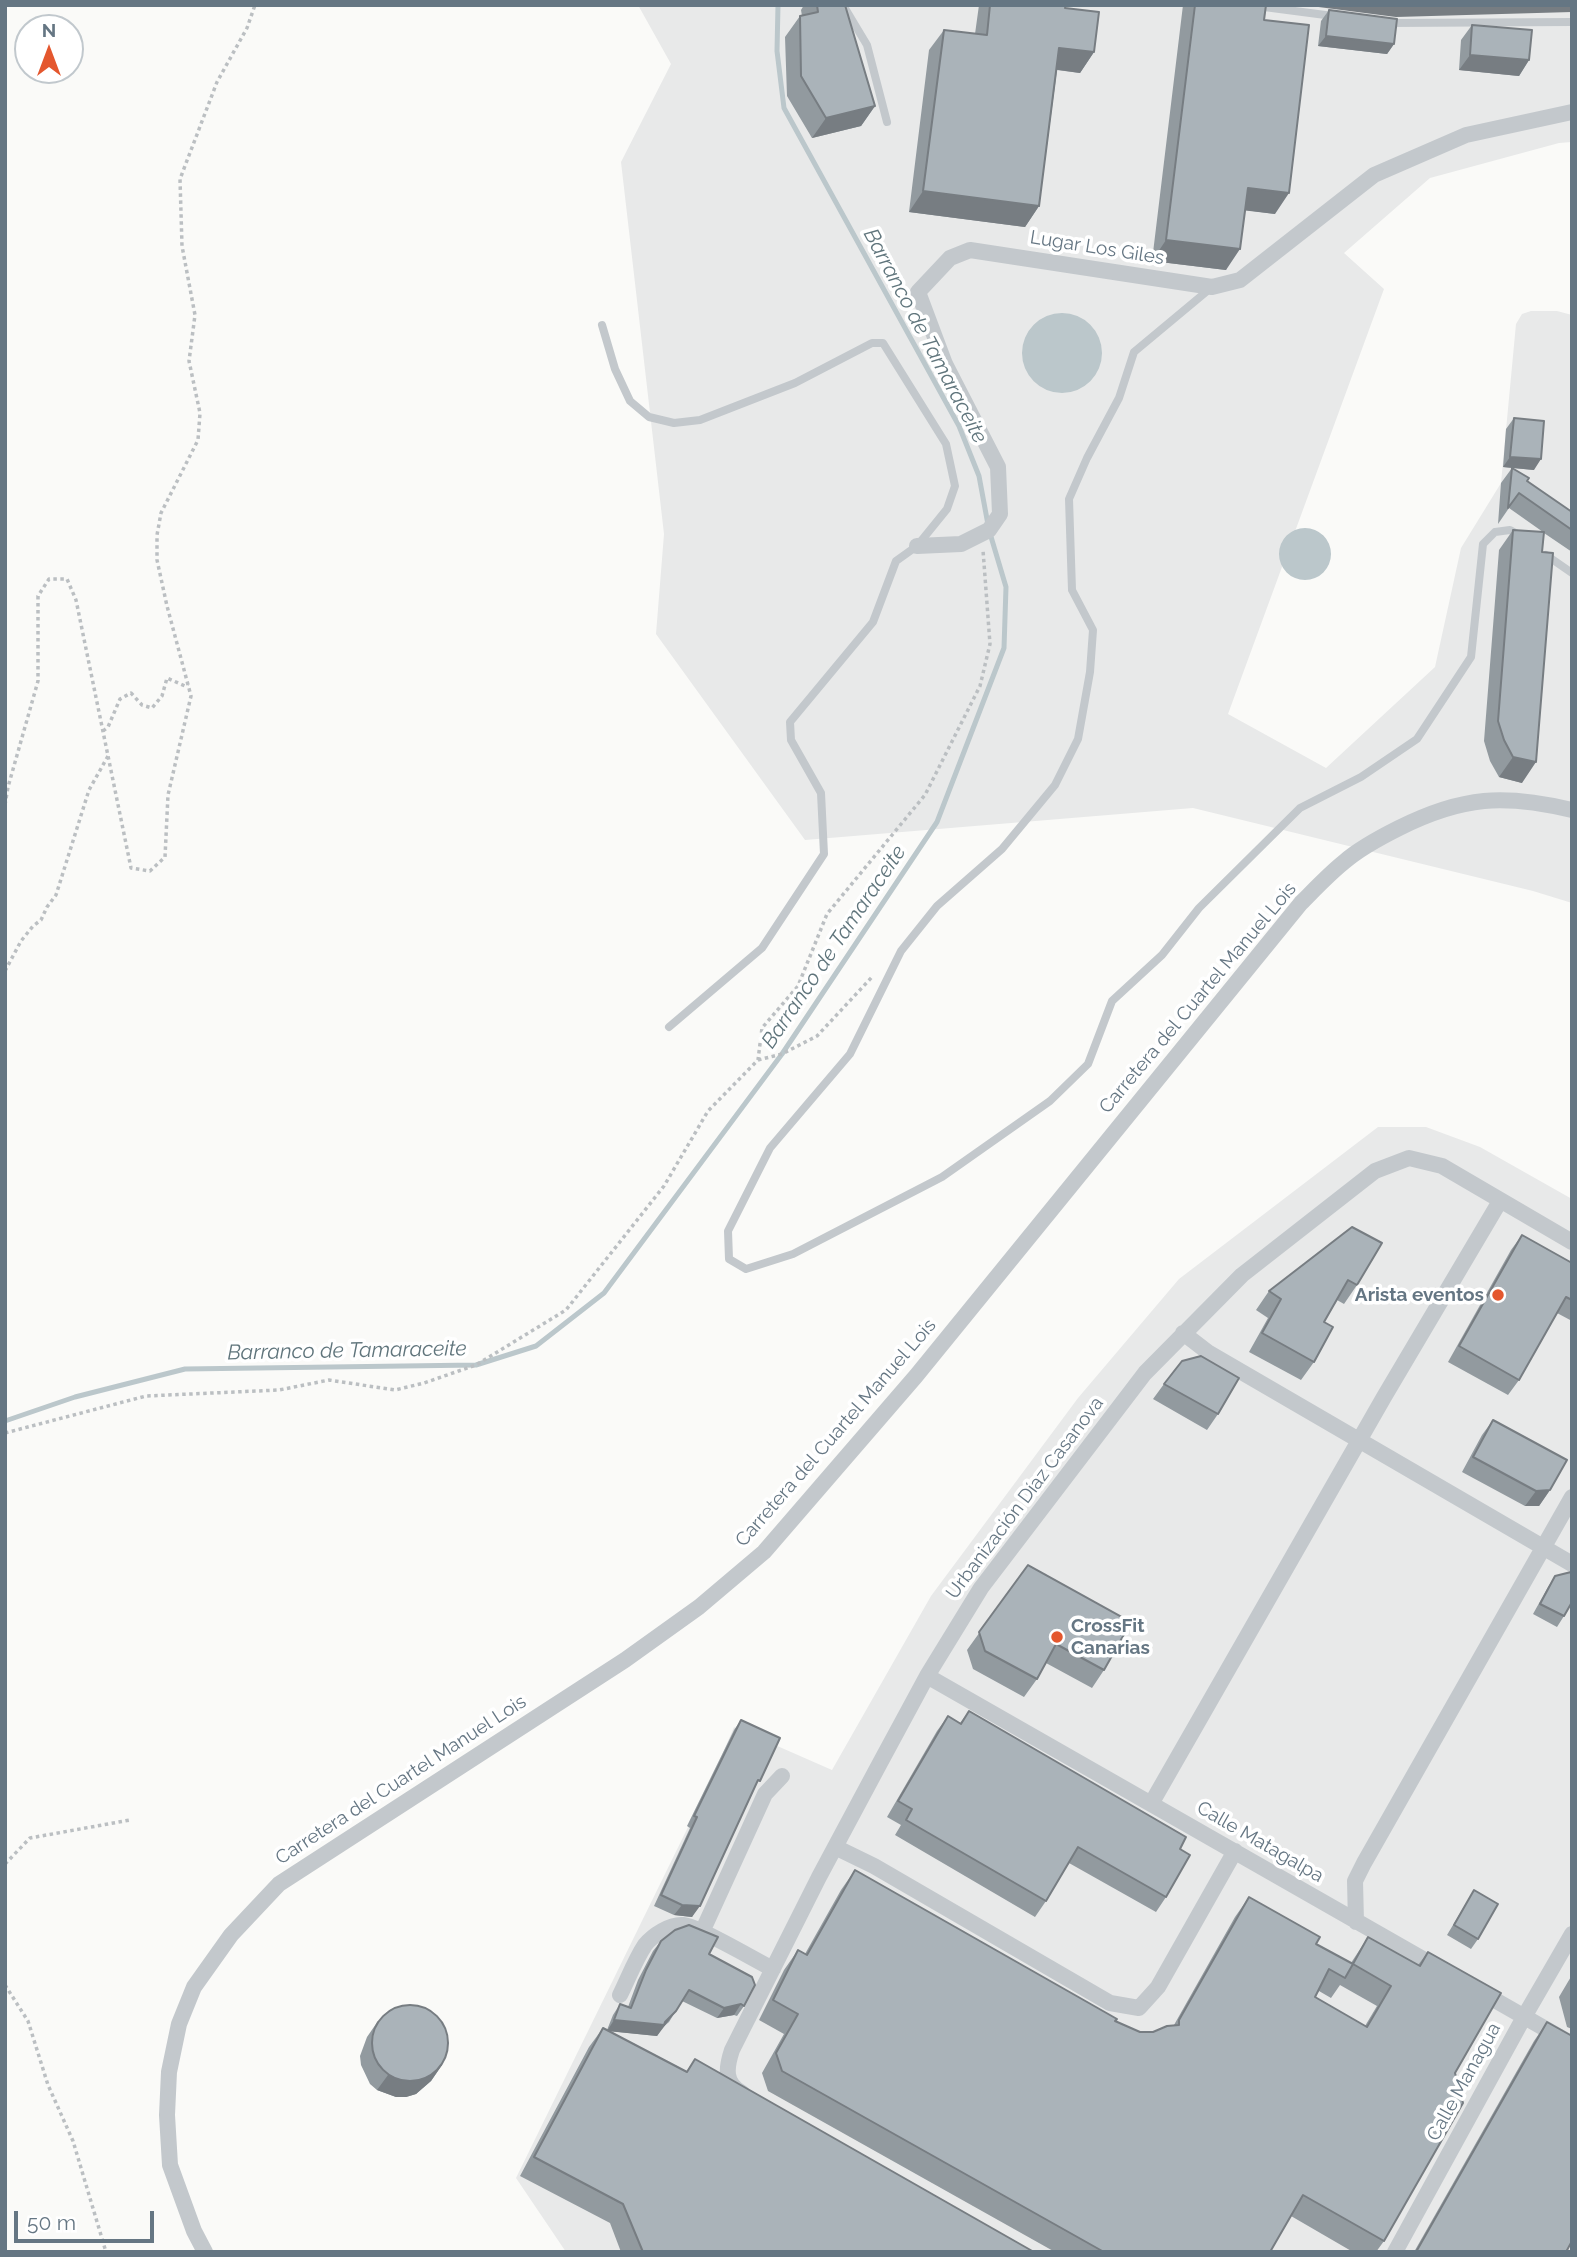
<!DOCTYPE html>
<meta charset="utf-8">
<style>
body{margin:0}
#map{position:relative;width:1577px;height:2257px;overflow:hidden;background:#fafaf8;font-family:Raleway,sans-serif}
canvas{display:block}
.frame{position:absolute;inset:0;border:7px solid #657683;pointer-events:none}
.north{position:absolute;left:14px;top:14px;width:70px;height:70px;box-sizing:border-box;background:#fff;border:2px solid #c1c8cd;border-radius:50%;rotate:0deg;font-size:19px;font-weight:700;line-height:28px;text-align:center;color:#657683}
.north::after{content:'';display:block;margin:auto;width:24px;height:32px;background:#e4572e;clip-path:polygon(50% 0,100% 100%,50% 72%,0 100%)}
.scale{position:absolute;left:14px;top:2211px;width:140px;height:32px;box-sizing:border-box;border:4px solid #657683;border-top:0;padding-left:9px;font-size:21px;line-height:24px;white-space:nowrap;color:#657683;-webkit-text-stroke:5px #fff;paint-order:stroke}
</style>
<div id="map">
<canvas width="1577" height="2257"></canvas>
<div class="frame"></div>
<div class="north">N</div>
<div class="scale">50 m</div>
</div>
<script>
const g = document.querySelector('canvas').getContext('2d');
g.lineJoin = 'round';
function fill(path, color) { g.fillStyle = color; g.fill(path, 'evenodd'); }
function stroke(path, color, width, dash) { g.strokeStyle = color; g.lineWidth = width; g.lineCap = dash ? 'butt' : 'round'; g.setLineDash(dash || []); g.stroke(path); }
function drawText(font, color, halo, rows, align = 'center') {
  g.font = font + ' Raleway,sans-serif'; g.lineWidth = 7; g.setLineDash([]); g.textBaseline = 'middle'; g.strokeStyle = halo; g.fillStyle = color; for (const [text, x, y, turn = 0] of rows) {
    g.save(); g.translate(x, y); g.rotate((+turn || 0) * Math.PI / 180); g.textAlign = isNaN(turn) ? turn : align; if (halo) g.strokeText(text, 0, 0); g.fillText(text, 0, 0); g.restore();
  }
}
const built = new Path2D(`
 M638,5H1572V142L1559,143L1430,178L1344,253L1384,289L1228,714L1326,768L1435,667L1461,548L1501,483L1516,324L1522,314L1531,311H1557L1572,315V903L1533,891L1193,808L805,840L656,634L664,534L621,162L671,64Z
 M1378,1127H1426L1480,1147L1572,1199V2252H566L516,2178L714,1774L734,1727L832,1770L931,1596L1078,1398L1179,1279Z`);
const water = new Path2D(`
 M1022 353a40 40 0 1 1 80 0a40 40 0 1 1-80 0Z
 M1279 554a26 26 0 1 1 52 0a26 26 0 1 1-52 0Z`);
const stream = new Path2D(`
 M5,1421L75,1397L185,1369L476,1365L536,1346L604,1293L782,1054L937,822L1004,648L1006,587L989,530L979,476L959,426L784,108L777,51L778,5`);
const path = new Path2D(`
 M103,731L108,727L120,699L131,693L142,705L152,708L162,696L167,678L185,686L188,684
 M5,805L8,787L38,681V596L49,579H67L76,600L131,868L150,871L165,857L168,795L191,696L167,606L157,560V535L161,513L198,440L200,413L189,361L195,315L182,246L180,179L217,82L247,28L255,5
 M5,971L21,941L33,926L41,920L47,907L56,895L89,790L108,756
 M758,1060L782,1054L817,1036L872,977
 M5,1433L146,1396L279,1390L329,1380L395,1390L424,1383L476,1365L566,1310L664,1186L708,1111L758,1060L762,1028L798,986L827,914L925,795L980,686L990,644L983,550
 M5,1864L30,1838L130,1820
 M5,1985L28,2021L48,2085L73,2141L106,2252`);
const lane = new Path2D(`
 M843,5L867,45L887,122
 M1249,5L1333,16
 M1388,23L1572,22
 M1212,287L1134,352L1119,398L1087,458L1069,499L1072,590L1093,630L1090,672L1078,739L1055,785L1002,849L937,906L901,951L850,1054L770,1148L728,1231L729,1259L746,1269L793,1254L942,1177L1050,1101L1088,1064L1112,1001L1162,955L1199,908L1300,808L1361,777L1417,739L1471,657L1483,544L1495,532L1510,530L1519,535
 M602,325L615,369L630,401L649,417L674,423L700,420L795,383L872,343H883L946,444L955,486L947,509L917,546L896,561L873,622L790,722L791,740L821,793L824,854L762,948L669,1027
 M1546,555L1572,573`);
const street = new Path2D(`
 M917,546L961,544L989,530L1000,514L998,467L945,364L918,292L950,258L970,250L1212,287L1240,280L1374,175L1466,135L1572,112
 M1183,1333L1209,1353L1572,1564
 M927,1676L1442,1970
 M1151,1804L1384,1397L1500,1201
 M835,1847L874,1866L1110,2003L1139,2008L1158,1987L1235,1851
 M1356,1922L1355,1881L1364,1863L1572,1497
 M702,1932L765,1794L782,1776
 M1479,1991L1572,2044
 M620,1995C628,1979 635,1960 645,1945C653,1935 670,1924 683,1925C700,1927 755,1960 773,1969
 M742,2093C724,2083 726,2068 732,2050L819,1877L880,1763L927,1676L981,1588L1145,1373L1242,1275L1375,1171L1409,1158L1442,1166L1572,1242
 M205,2252L194,2231L170,2165L167,2115L169,2072L179,2024L194,1987L231,1935L279,1884L625,1660L699,1607L764,1552L916,1376L1301,903C1315,889 1329,874 1344,862C1360,848 1381,837 1399,828C1463,796 1504,794 1572,810
 M1395,2252L1524,2017L1572,1934`);
const wall = new Path2D(`
 M804,5H845L875,106L861,126L812,138L787,96L785,37L800,16H802L801,10Z
 M979,5H1066L1065,8L1094,52L1080,73L1057,70L1039,206L1025,227L909,212L929,50L944,30L975,34Z
 M1183,5H1266L1264,20L1275,214L1245,210L1226,270L1152,261Z
 M1329,10L1394,44L1387,54L1318,46L1321,21Z
 M1472,25L1529,60L1519,76L1459,70L1461,40Z
 M1514,418L1534,470L1503,467L1506,429Z
 M1512,468L1527,481L1572,512V552L1544,533L1522,783L1499,777L1490,761L1484,741L1499,550L1513,530L1543,532L1509,508L1498,524L1501,483Z
 M1352,1227L1357,1285L1344,1304L1337,1300L1324,1322L1314,1362L1301,1380L1249,1352L1268,1318L1256,1310L1269,1291Z
 M1522,1235L1572,1263V1321L1557,1313L1519,1380L1508,1395L1448,1362L1511,1250Z
 M1164,1384L1218,1414L1207,1430L1153,1399Z
 M1493,1420L1550,1490L1539,1506H1525L1462,1472L1482,1435Z
 M1028,1565L1104,1670L1092,1688L1046,1663L1037,1679L1024,1697L973,1669L967,1650Z
 M1555,1576L1564,1616L1557,1627L1533,1614L1548,1587Z
 M969,1711L1180,1849L1166,1897L1156,1912L1069,1863L1046,1901L1035,1917L895,1835L901,1825L887,1817L937,1731L948,1716L960,1723Z
 M741,1720L753,1792L692,1917L674,1915L654,1906L690,1828L687,1826L734,1730Z
 M855,1870L1115,2021L1140,2032H1153L1174,2025L1235,1917L1249,1897L1316,1944L1351,1963L1368,1937L1418,1965L1428,1952L1455,2073L1384,2241L1376,2252H1353L1291,2216L1270,2252H1055L768,2091L762,2073L784,2034L759,2020L784,1970L798,1950L805,1954L841,1890ZM1340,1985L1377,2006L1365,2026L1315,1997L1319,1991L1331,1998Z
 M1474,1890L1478,1939L1471,1949L1447,1935Z
 M661,1941L709,1954L744,2006L737,2016L734,2015L717,2018L682,2001L669,2022L662,2028L657,2036L609,2031L686,2072L695,2059L1034,2252H621L610,2223L520,2176L589,2047L603,2028L607,2030L613,2015L620,2004L628,2007L638,1980L653,1951Z
 M1572,1975V2029L1567,2027L1559,1997Z
 M378,2021L442,2065L431,2081L416,2094L406,2097H396L377,2090L370,2084L361,2065L360,2056L367,2037Z
 M1547,2022L1566,2252H1414L1534,2041Z`);
const shadedWall = new Path2D(`
 M1303,5H1572V12L1396,17Z
 M1326,36L1394,44L1387,54L1318,46Z
 M1059,48L1094,52L1080,73L1045,68Z
 M1470,55L1529,60L1519,76L1459,70Z
 M875,106L861,126L812,138L826,118Z
 M1248,188L1289,193L1275,214L1233,209Z
 M923,191L1039,206L1025,227L909,212Z
 M1166,240L1240,249L1226,270L1152,261Z
 M1510,457L1541,459L1534,470L1503,467Z
 M1513,757L1536,762L1522,783L1499,777Z
 M1550,1490L1539,1506H1525L1536,1491Z
 M682,1905L700,1906L692,1917L674,1915Z
 M741,2004L734,2015L717,2018L724,2008Z
 M676,2011L657,2036L607,2031L614,2020L665,2022Z
 M442,2065L431,2081L416,2094L406,2097H396L377,2090L388,2075Z`);
const building = new Path2D(`
 M817,5H845L875,106L826,118L801,76L800,16L818,12Z
 M990,5H1066L1065,8L1099,12L1094,52L1059,48L1039,206L923,191L944,30L987,35Z
 M1195,5H1266L1264,20L1309,25L1289,193L1248,188L1240,249L1166,240Z
 M1329,10L1397,19L1394,44L1326,36Z
 M1472,25L1532,30L1529,60L1470,55Z
 M1514,418L1544,421L1541,459L1510,457Z
 M1512,468L1529,478L1527,481L1572,512V530L1519,493L1508,508Z
 M1513,530L1544,532L1542,552L1553,553L1536,762L1513,757L1504,740L1498,721Z
 M1352,1227L1382,1243L1357,1285L1348,1280L1324,1322L1333,1327L1314,1362L1262,1333L1281,1299L1269,1291Z
 M1522,1235L1572,1263V1300L1566,1297L1519,1380L1459,1346Z
 M1201,1356L1239,1378L1218,1414L1164,1384L1182,1361Z
 M1493,1420L1567,1460L1550,1490L1536,1491L1473,1457Z
 M1028,1565L1131,1622L1104,1670L1056,1644L1037,1679L985,1651L979,1632Z
 M1571,1572L1572,1602L1564,1616L1540,1604L1555,1576Z
 M969,1711L1186,1837L1180,1849L1190,1855L1166,1897L1078,1847L1046,1901L906,1820L912,1809L898,1801L948,1716L961,1724Z
 M741,1720L780,1738L760,1781L758,1780L700,1906L682,1905L661,1895L697,1817L694,1816Z
 M855,1870L1117,2019L1115,2021L1140,2032H1153L1167,2026L1179,2025V2020L1249,1897L1320,1937L1316,1944L1353,1964L1368,1937L1420,1966L1428,1952L1501,1993L1455,2073L1463,2103L1384,2241L1303,2195L1270,2252H1104L782,2071L776,2053L798,2014L773,2000L798,1950L807,1955ZM1353,1964L1391,1986L1367,2027L1315,1997L1329,1969L1345,1978Z
 M1474,1890L1498,1904L1478,1939L1454,1925Z
 M689,1925L718,1937L709,1954L752,1977L755,1985L744,2006L741,2004L724,2008L689,1990L676,2011L665,2022L664,2025L614,2020L620,2004L631,2008L646,1970L661,1941L675,1930Z
 M372 2043a38 38 0 1 1 76 0a38 38 0 1 1-76 0Z
 M1547,2022L1572,2036V2241L1566,2252H1416Z
 M603,2028L687,2072L695,2059L1034,2252H643L623,2204L534,2157Z`);
const markers = [
 [1498,1295,7,"#e4572e"],
 [1057,1637,7,"#e4572e"]
];
const streetNames = [
 ["Lugar Los Giles",1097,248,9],
 ["Carretera del Cuartel Manuel Lois",1198,998,-50],
 ["Carretera del Cuartel Manuel Lois",836,1433,-49],
 ["Urbanización Díaz Casanova",1025,1498,-53],
 ["Carretera del Cuartel Manuel Lois",401,1780,-33],
 ["Calle Matagalpa",1260,1842,30],
 ["Calle Managua",1464,2082,-61]
];
const poiNames = [
 ["Arista eventos",1484,1295],
 ["CrossFit",1071,1626,"left"],
 ["Canarias",1071,1648,"left"]
];
const waterNames = [
 ["Barranco de Tamaraceite",925,336,62],
 ["Barranco de Tamaraceite",834,947,-56],
 ["Barranco de Tamaraceite",347,1351,-1]
];
fill(built, '#e8e9e9');
fill(water, '#bbc7cb');
stroke(stream, '#bbc7cb', 5);
stroke(path, '#bbbfc2', 3.5, [3.5, 3.5]);
stroke(lane, '#c3c8cc', 8);
stroke(street, '#c3c8cc', 16);
fill(wall, '#929a9f');
fill(shadedWall, '#777d82');
fill(building, '#aab3b9');
stroke(building, '#777d82', 2);
for (const [x, y, r, color] of markers) { const dot = new Path2D(); dot.arc(x, y, r, 0, 2 * Math.PI); g.fillStyle = color; g.fill(dot); stroke(dot, '#fff', 2.5); }
drawText('19px', '#657683', '#fff', streetNames);
drawText('bold 19px', '#657683', '#fff', poiNames, 'right');
drawText('italic 21px', '#60757c', '#fff', waterNames);
</script>
